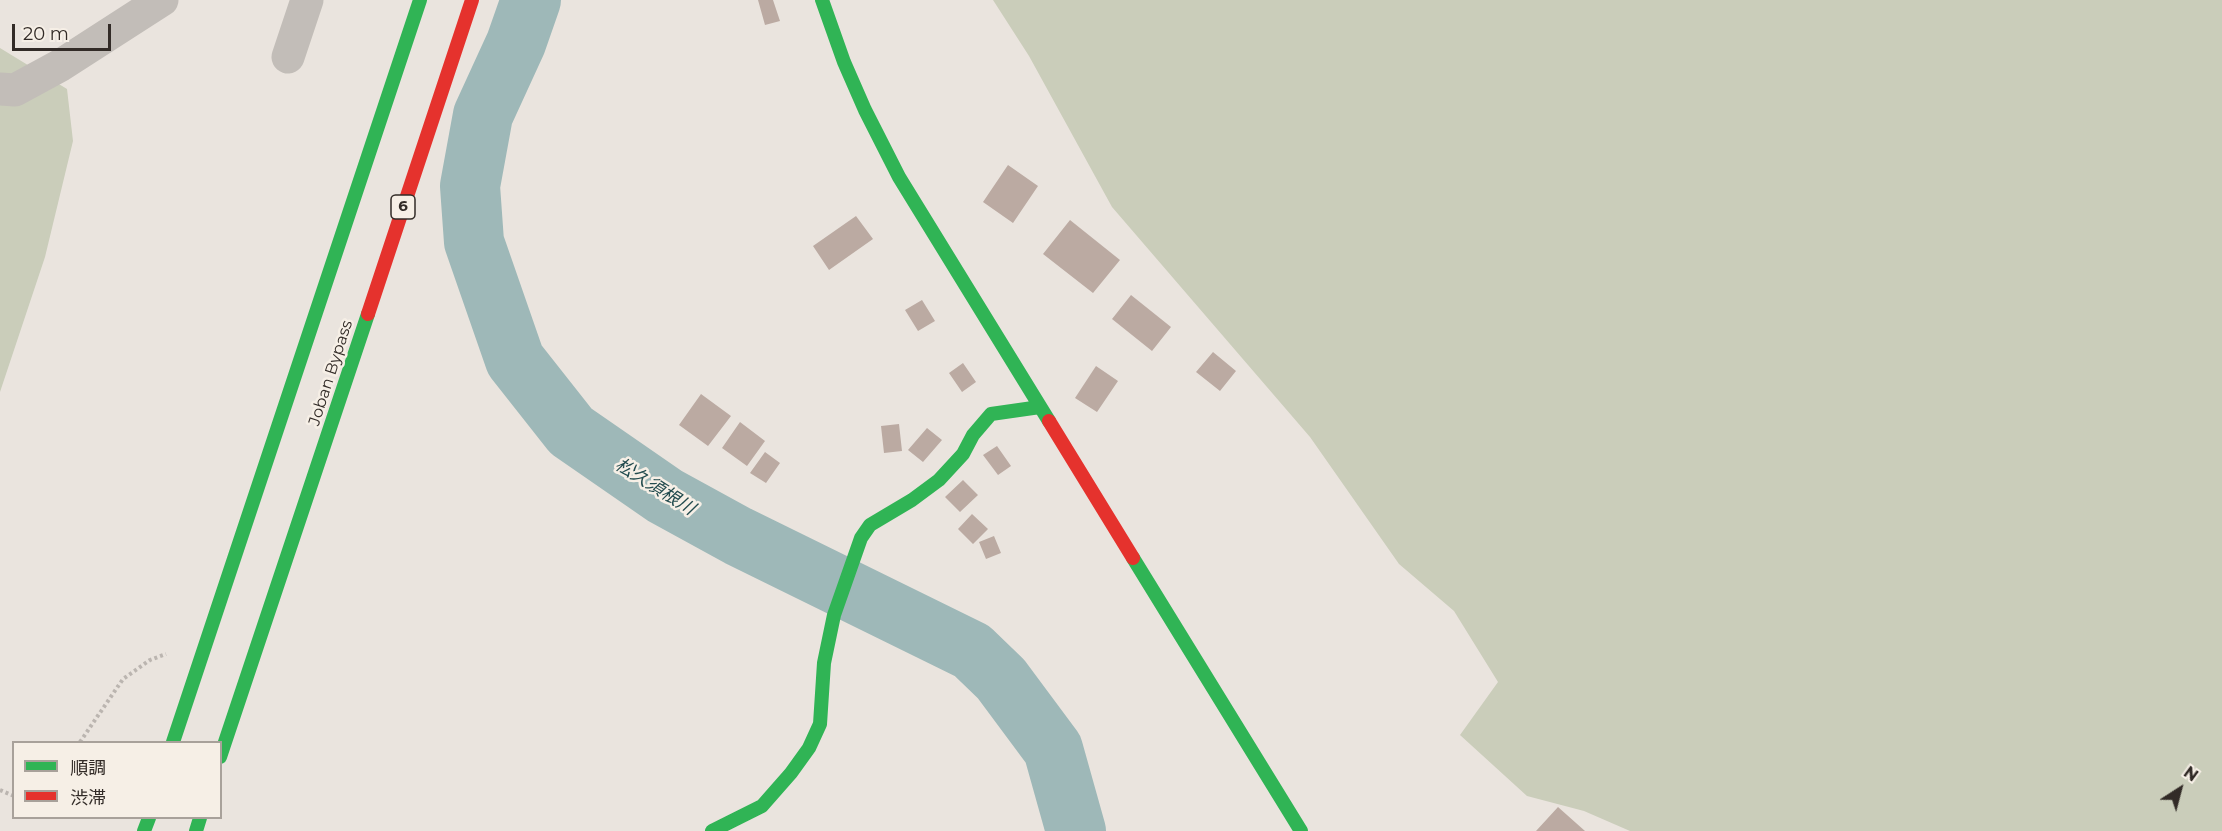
<!DOCTYPE html>
<meta charset="utf-8">
<style>
body{margin:0}
#map{position:relative;width:2222px;height:831px;overflow:hidden;background:#eae4de;font-family:Montserrat,"Noto Sans JP",sans-serif}
canvas{display:block}
.legend{position:absolute;left:12px;top:741px;width:210px;height:78px;box-sizing:border-box;background:#f6efe6;border:2px solid #a8a19a;margin:0;padding:8px 10px;list-style:none;font-size:18px;color:#322b27}
.legend li{display:flex;align-items:center;gap:12px;height:30px}
.legend b{width:30px;border:2px solid #a8a19a}
.north{position:absolute;left:2150px;top:759px;width:60px;height:60px;-webkit-text-stroke:4px #f6efe6;paint-order:stroke;rotate:36deg;font-size:16px;font-weight:700;line-height:24px;text-align:center;color:#322b27}
.north::after{content:'';display:block;margin:auto;width:21px;height:27px;background:#322b27;clip-path:polygon(50% 0,100% 100%,50% 72%,0 100%)}
.scale{position:absolute;left:12px;top:24px;width:99px;height:27px;box-sizing:border-box;border:3px solid #322b27;border-top:0;padding-left:8px;font-size:18px;line-height:21px;white-space:nowrap;color:#322b27;-webkit-text-stroke:4px #f6efe6;paint-order:stroke}
</style>
<div id="map">
<canvas width="2222" height="831"></canvas>
<ul class="legend">
<li><b style="height:8px;background:#30b455"></b>順調</li>
<li><b style="height:8px;background:#e5322d"></b>渋滞</li>
</ul>
<div class="north">N</div>
<div class="scale">20 m</div>
</div>
<script>
const g = document.querySelector('canvas').getContext('2d');
g.lineJoin = 'round';
function fill(path, color) { g.fillStyle = color; g.fill(path, 'evenodd'); }
function stroke(path, color, width, dash) { g.strokeStyle = color; g.lineWidth = width; g.lineCap = dash ? 'butt' : 'round'; g.setLineDash(dash || []); g.stroke(path); }
function drawText(font, color, halo, rows, align = 'center') {
  g.font = font + ' Montserrat,"Noto Sans JP",sans-serif'; g.lineWidth = 5; g.setLineDash([]); g.textBaseline = 'middle'; g.strokeStyle = halo; g.fillStyle = color; for (const [text, x, y, turn = 0] of rows) {
    g.save(); g.translate(x, y); g.rotate((+turn || 0) * Math.PI / 180); g.textAlign = isNaN(turn) ? turn : align; if (halo) g.strokeText(text, 0, 0); g.fillText(text, 0, 0); g.restore();
  }
}
const green = new Path2D(`
 M993,0H2222V831H1630L1584,811L1527,796L1460,735L1498,682L1454,611L1399,564L1310,437L1112,207L1029,56Z
 M0,48L67,89L73,141L45,257L0,392Z`);
const river = new Path2D(`
 M531,0L516,43L483,115L470,186L474,242L515,360L571,431L665,496L738,536L972,651L1001,679L1053,749L1076,831`);
const building = new Path2D(`
 M758,0H773L780,21L765,25Z
 M1008,165L1038,186L1013,223L983,202Z
 M856,216L873,239L829,270L813,246Z
 M1070,220L1120,260L1093,293L1043,254Z
 M1131,295L1171,327L1152,351L1112,319Z
 M922,300L935,321L918,331L905,310Z
 M1213,352L1236,371L1220,391L1196,372Z
 M963,363L976,382L962,392L949,373Z
 M1096,366L1118,381L1097,412L1075,398Z
 M701,394L731,416L708,446L679,425Z
 M740,422L765,441L747,466L722,448Z
 M899,424L902,451L884,453L881,426Z
 M927,428L942,440L923,462L908,450Z
 M997,446L1011,466L998,475L983,455Z
 M765,452L780,463L766,483L750,473Z
 M963,480L978,495L960,512L945,497Z
 M972,514L988,529L973,544L958,529Z
 M994,536L1001,553L986,559L979,542Z
 M1558,807L1585,831H1536Z`);
const path = new Path2D(`
 M80,742L123,679L150,660L166,654
 M0,790L14,796`);
const street = new Path2D(`
 M288,57L307,0
 M0,89L15,90L61,65L162,0`);
const fast = new Path2D(`
 M822,0L844,62L865,110L899,177L1049,421
 M1133,558L1301,831
 M173,742L420,0
 M220,757L368,314
 M144,831L149,818
 M196,831L200,818
 M712,831L762,806L791,773L809,748L820,724L824,663L834,615L861,538L870,525L912,500L939,480L963,454L973,435L991,414L1040,407`);
const jam = new Path2D(`
 M368,314L472,0
 M1049,421L1133,558`);
const shields = [
 [403,207,24]
];
const shieldNames = [
 ["6",403,207]
];
const streetNames = [
 ["Joban Bypass",331,373,-72]
];
const waterNames = [
 ["松久須根川",655,487,32]
];
fill(green, '#cacdba');
stroke(river, '#9eb8b8', 60);
fill(building, '#bbaaa2');
stroke(path, '#bbb5b0', 4, [3, 3]);
stroke(street, '#c2bdb8', 33);
stroke(fast, '#30b455', 14);
stroke(jam, '#e5322d', 14);
for (const [x, y, w] of shields) { const box = new Path2D(); box.roundRect(x - w / 2, y - 12, w, 24, 4.5); g.fillStyle = '#f6efe6'; g.fill(box); stroke(box, '#322b27', 1.5); }
drawText('bold 15px', '#322b27', null, shieldNames);
drawText('16px', '#322b27', '#f6efe6', streetNames);
drawText('italic 18px', '#224b4e', '#f6efe6', waterNames);
</script>
